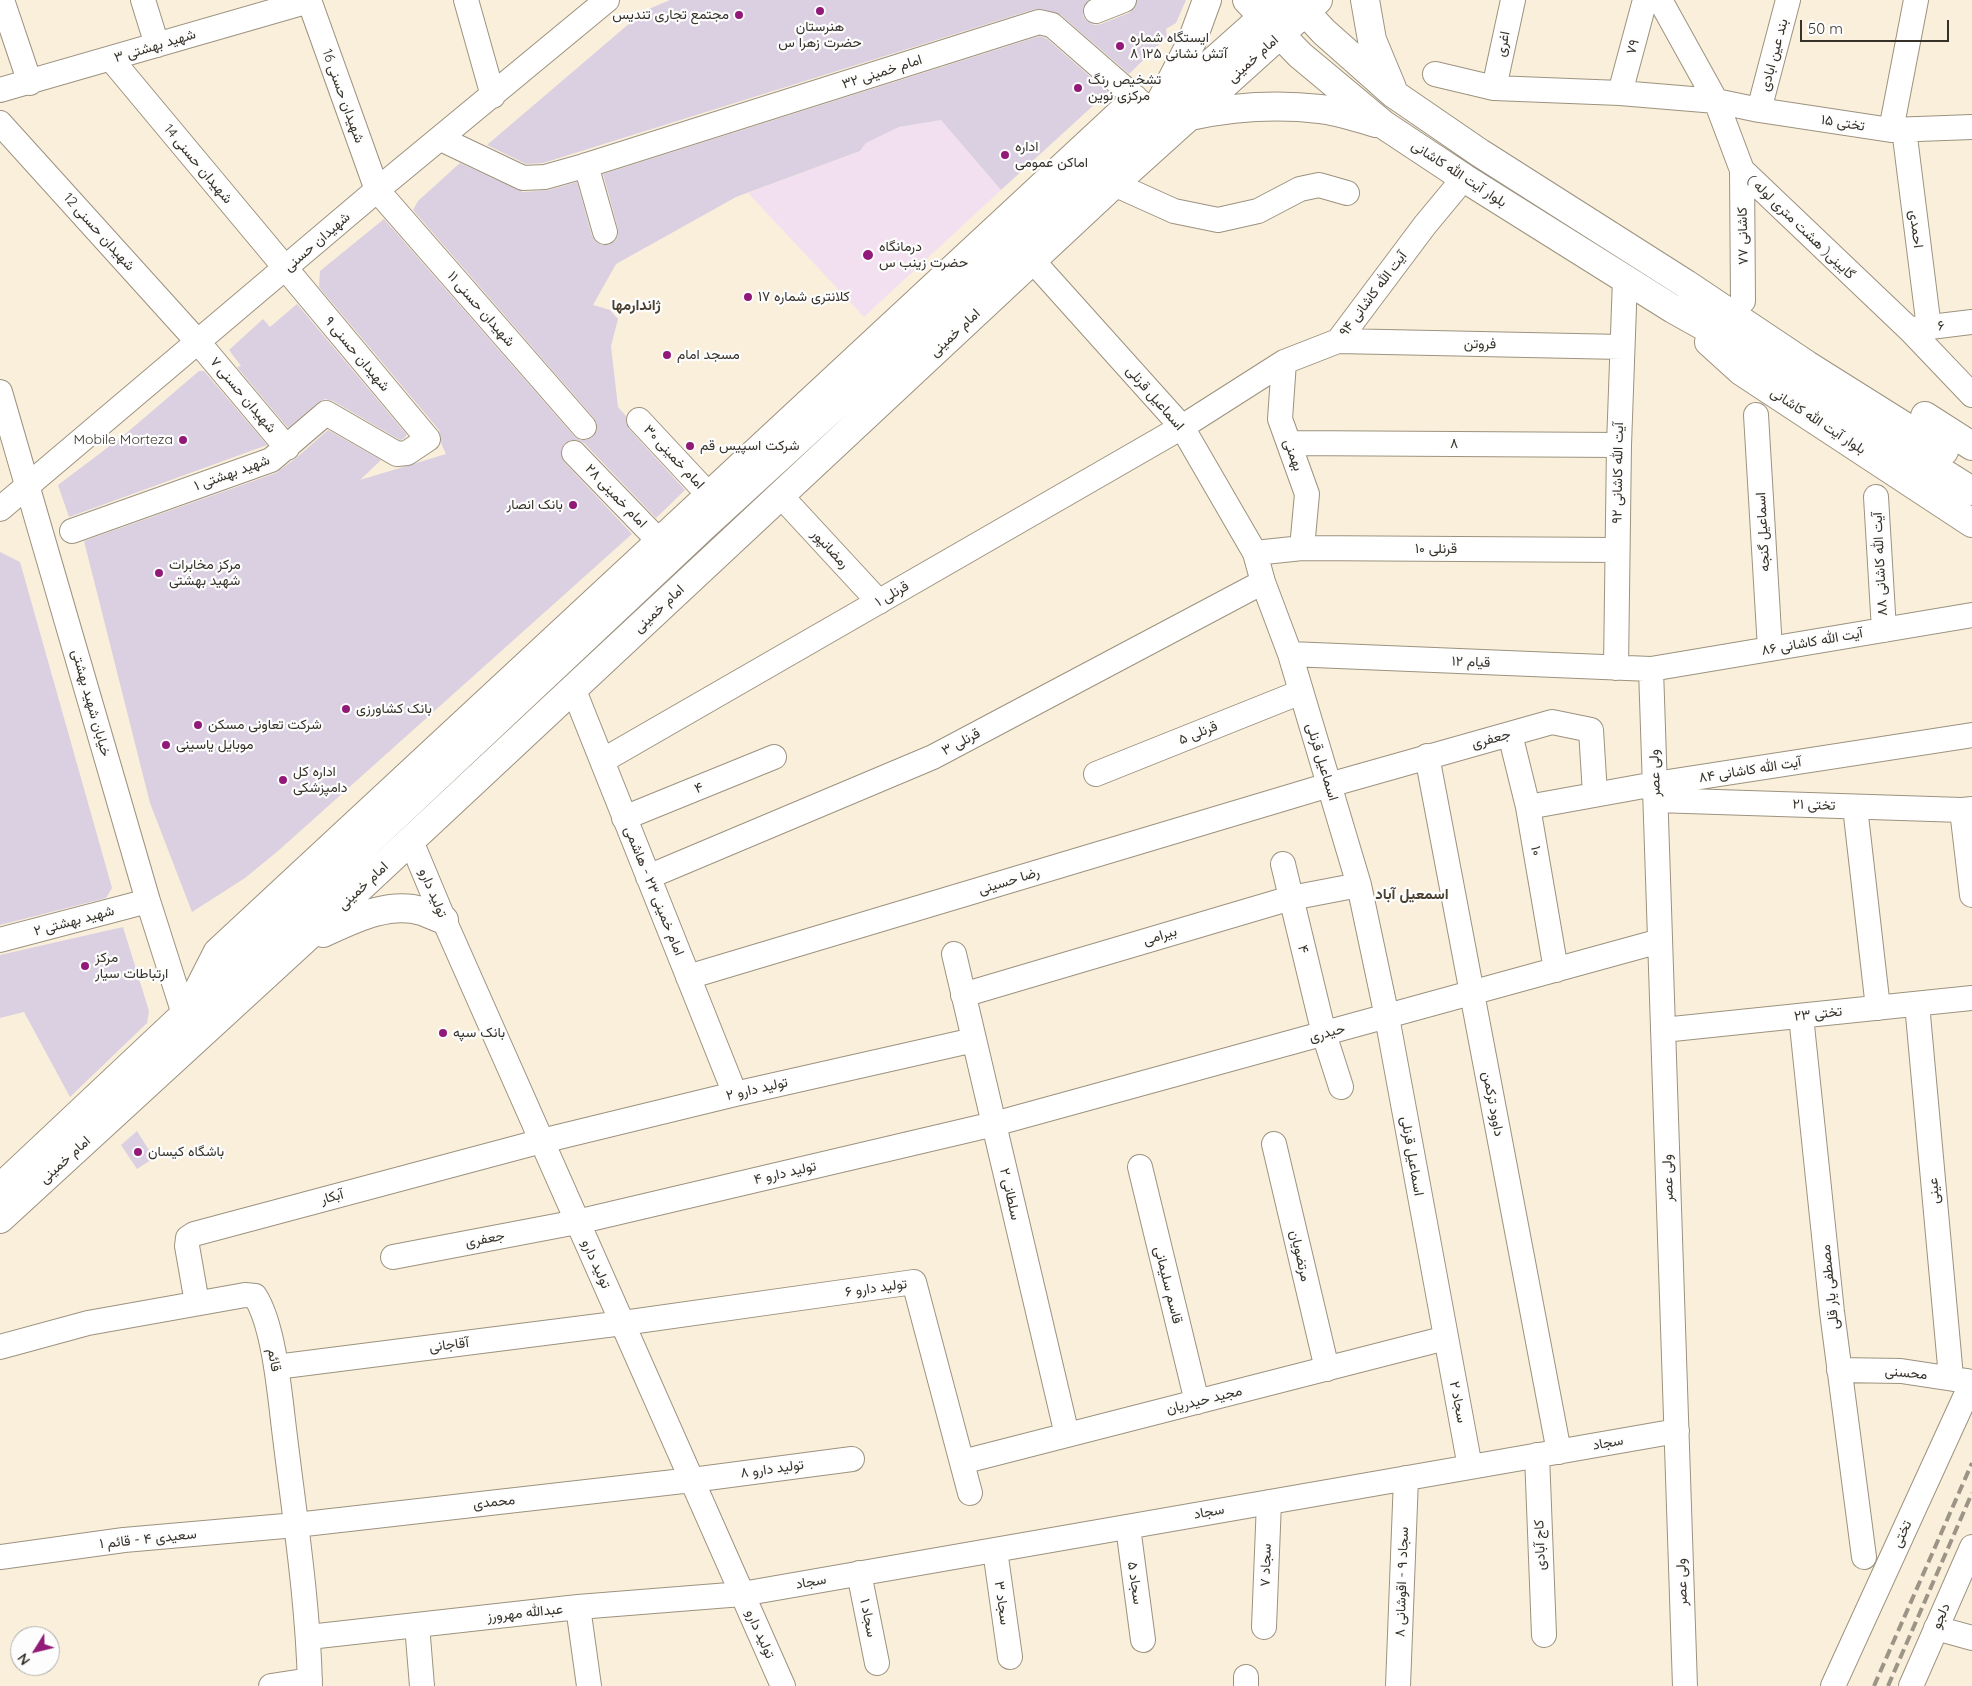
<!DOCTYPE html>
<meta charset="utf-8">
<style>
body{margin:0}
#map{position:relative;width:1972px;height:1686px;overflow:hidden;background:#faefdb;font-family:Quicksand,sans-serif}
canvas{display:block}
.north{position:absolute;left:10px;top:1626px;width:50px;height:50px;box-sizing:border-box;background:#fdfdfd;border:1px solid #adaca9;border-radius:50%;rotate:234deg;font-size:14px;font-weight:700;line-height:20px;text-align:center;color:#36322a}
.north::after{content:'';display:block;margin:auto;width:18px;height:22px;background:#911977;clip-path:polygon(50% 0,100% 100%,50% 72%,0 100%)}
.scale{position:absolute;left:1800px;top:20px;width:149px;height:22px;box-sizing:border-box;border:2px solid #36322a;border-top:0;padding-left:6px;font-size:15px;line-height:18px;white-space:nowrap;color:#36322a;-webkit-text-stroke:4px #fdfdfd;paint-order:stroke}
</style>
<div id="map">
<canvas width="1972" height="1686"></canvas>
<div class="north">N</div>
<div class="scale">50 m</div>
</div>
<script>
const g = document.querySelector('canvas').getContext('2d');
g.lineJoin = 'round';
function fill(path, color) { g.fillStyle = color; g.fill(path, 'evenodd'); }
function stroke(path, color, width, dash) { g.strokeStyle = color; g.lineWidth = width; g.lineCap = dash ? 'butt' : 'round'; g.setLineDash(dash || []); g.stroke(path); }
function drawText(font, color, halo, rows, align = 'center') {
  g.font = font + ' Quicksand,Vazirmatn,sans-serif'; g.lineWidth = 4.5; g.setLineDash([]); g.textBaseline = 'middle'; g.strokeStyle = halo; g.fillStyle = color; for (const [text, x, y, turn = 0] of rows) {
    g.save(); g.translate(x, y); g.rotate((+turn || 0) * Math.PI / 180); g.textAlign = isNaN(turn) ? turn : align; if (halo) g.strokeText(text, 0, 0); g.fillText(text, 0, 0); g.restore();
  }
}
const medical = new Path2D(`
 M941,120L1001,190L864,317L748,193L860,151L866,143L899,127Z`);
const building = new Path2D(`
 M670,0H1088L1083,8V16L1087,21L1094,25L1101,24L1129,13L1135,8L1137,0H1186L1176,23L1166,29L1167,37L1129,74L1061,15L1042,9H1035L543,163L526,164L487,145L644,11Z
 M1040,36L1046,38L1108,92L1001,190L941,120L899,127L866,143L860,151L736,197L616,264L593,305L610,310L618,319L611,346L618,407L626,416V423L629,429L685,490L656,518L584,443L577,440H571L565,443L561,450V456L564,462L632,534L278,851L245,878L192,912L150,803L84,541L276,473L296,458L328,430L381,460L360,480L446,454L441,443V437L439,430L319,287L320,271L384,219L574,436L580,440H587L593,437L597,431V424L594,418L413,210L418,201L460,163L523,192L549,190L577,182L592,236L595,241L601,245H608L615,241L618,236V229L603,174Z
 M297,304L407,435L403,439L400,440L333,401L325,399L317,403L288,428L237,367L241,366L229,350L263,319L270,327Z
 M199,371H204L267,445L69,517L58,485L123,436Z
 M0,552L20,562L112,888L106,898L0,925Z
 M123,927L149,1011L147,1023L70,1097L24,1012L0,1018V955Z
 M137,1131L154,1158L137,1169L121,1145Z`);
const minor = new Path2D(`
 M2,0L30,83
 M143,0L157,45
 M309,0L377,190L584,427
 M466,0L493,96
 M1660,0L1716,101L1742,170L1910,330L1972,395
 M1096,11L1124,0
 M1435,74L1494,88L1620,93L1716,101L1759,110L1891,130L1972,127
 M1494,88L1513,0
 M0,90L309,1
 M1620,93L1645,0
 M1759,110L1788,0
 M0,123L198,342L287,448
 M1904,129L1929,328
 M1891,130L1916,0
 M441,139L523,178L545,177L584,166L1039,22L1052,25L1146,107
 M586,165L605,232
 M1742,170L1743,301
 M1114,184L1174,211L1218,220L1258,211L1300,189L1319,185L1347,193
 M1032,260L1182,427L1255,553L1263,582L1290,654L1359,885L1387,1017L1470,1467
 M1914,329L1972,322
 M1338,341L1622,347
 M1284,362L1280,419L1307,494L1302,548
 M0,392L148,901L184,1014
 M1756,415L1770,649
 M639,420L708,494
 M1290,443L1619,445
 M574,453L658,540
 M781,496L879,602
 M1876,497L1884,630
 M0,509L377,190L607,0
 M72,531L271,460L326,413L397,454L407,453L428,439L111,59
 M1255,553L1302,548L1617,550
 M1290,654L1651,669L1972,615
 M1616,668L1619,445L1625,279
 M1651,669L1685,1686
 M573,688L735,1094
 M1510,734L1528,807L1556,970
 M1427,756L1559,1452
 M602,761L1182,427L1284,362L1338,341L1425,225L1464,178
 M1096,774L1301,692
 M1656,800L1962,810L1972,809
 M1528,807L1655,784L1972,735
 M1855,807L1878,1008
 M1962,810L1972,895
 M624,818L774,757
 M411,841L444,920L783,1686
 M1283,864L1324,1034L1341,1087
 M648,877L933,757L1263,582
 M0,940L148,901
 M954,954L1067,1435
 M688,977L1329,785L1552,722L1591,730L1595,794
 M963,995L1291,898L1359,885
 M1917,1004L1951,1377
 M187,1008L216,951L1135,97
 M1801,1016L1832,1312L1864,1557
 M1663,1030L1972,998
 M1274,1144L1327,1369
 M1140,1167L1197,1402
 M393,1257L577,1222L994,1124L1660,941
 M197,1303L187,1246L188,1238L194,1234L542,1141L735,1094L974,1040
 M0,1347L88,1323L245,1295L255,1296C275,1327 280,1399 285,1437C295,1519 308,1602 310,1686
 M276,1367L623,1323L914,1282L970,1493
 M1839,1370L1901,1371L1967,1381
 M1537,1455L1544,1635
 M962,1462L1446,1338
 M1128,1527L1143,1640
 M995,1550L1010,1657
 M0,1557L124,1540L296,1525L692,1480L852,1459
 M859,1573L877,1663
 M578,1607L589,1686
 M417,1625L422,1686
 M1264,1627L1269,1502
 M1936,1628L1972,1638
 M309,1637L578,1607L742,1594L1677,1431
 M271,1686L310,1680
 M1246,1686V1677
 M1398,1686L1406,1478
 M1833,1686L1972,1382
 M1911,1686L1972,1547`);
const major = new Path2D(`
 M1247,0L1300,55L1384,125L1464,178L1673,309L1759,357L1972,491
 M1294,0L1324,32L1394,94L1480,153L1686,284L1807,365L1944,451
 M1365,0L1372,40L1392,88
 M1162,99L1192,41L1207,0
 M1190,116C1232,107 1277,104 1320,109C1339,111 1358,118 1376,123
 M1709,342L1741,371L1972,523
 M1925,416L1972,446
 M323,933C352,920 388,901 422,911C429,914 436,917 444,920
 M0,1188L704,526L1154,114L1282,0
 M0,1219L303,941L1114,184L1318,0`);
const rail = new Path2D(`
 M1874,1686L1972,1463
 M1888,1686L1972,1493`);
const markers = [
 [820,11,5,"#911977"],
 [739,15,5,"#911977"],
 [1120,46,5,"#911977"],
 [1078,88,5,"#911977"],
 [1005,155,5,"#911977"],
 [868,255,6,"#911977"],
 [748,297,5,"#911977"],
 [667,355,5,"#911977"],
 [183,440,5,"#911977"],
 [690,446,5,"#911977"],
 [573,505,5,"#911977"],
 [159,573,5,"#911977"],
 [346,709,5,"#911977"],
 [198,725,5,"#911977"],
 [166,745,5,"#911977"],
 [283,780,5,"#911977"],
 [85,966,5,"#911977"],
 [443,1033,5,"#911977"],
 [138,1152,5,"#911977"]
];
const poiNames = [
 ["مجتمع تجاری تندیس",729,15,"right"],
 ["هنرستان",820,27,"center"],
 ["حضرت زهرا س",820,43,"center"],
 ["ایستگاه شماره",1130,38],
 ["۸ آتش نشانی ۱۲۵",1130,54],
 ["تشخیص رنگ",1088,80],
 ["مرکزی نوین",1088,96],
 ["اداره",1015,147],
 ["اماکن عمومی",1015,163],
 ["درمانگاه",879,247],
 ["حضرت زینب س",879,263],
 ["کلانتری شماره ۱۷",758,297],
 ["مسجد امام",677,355],
 ["Mobile Morteza",173,440,"right"],
 ["شرکت اسپیس قم",700,446],
 ["بانک انصار",563,505,"right"],
 ["مرکز مخابرات",169,565],
 ["شهید بهشتی",169,581],
 ["بانک کشاورزی",356,709],
 ["شرکت تعاونی مسکن",208,725],
 ["موبایل یاسینی",176,745],
 ["اداره کل",293,772],
 ["دامپزشکی",293,788],
 ["مرکز",95,958],
 ["ارتباطات سیار",95,974],
 ["بانک سپه",453,1033],
 ["باشگاه کیسان",148,1152]
];
const streetNames = [
 ["اغری",1503,44,-78],
 ["شهید بهشتی ۳",155,46,-17],
 ["۷۹",1633,47,-75],
 ["بند عین ابادی",1774,55,-75],
 ["امام خمینی",1253,59,-42],
 ["امام خمینی ۳۲",882,72,-18],
 ["شهیدان حسنی 16",343,96,70],
 ["تختی ۱۵",1843,123,9],
 ["شهیدان حسنی 14",198,164,50],
 ["بلوار آیت الله کاشانی",1459,174,33],
 ["گایینی( هشت متری لوله )",1801,227,44],
 ["احمدی",1916,229,83],
 ["شهیدان حسنی 12",99,232,48],
 ["کاشانی ۷۷",1743,236,-91],
 ["شهیدان حسنی",317,242,-41],
 ["آیت الله کاشانی ۹۴",1373,294,-53],
 ["شهیدان حسنی ۱۱",481,309,49],
 ["۶",1941,326,-7],
 ["امام خمینی",955,333,-43],
 ["فروتن",1480,344,1],
 ["شهیدان حسنی ۹",357,354,50],
 ["شهیدان حسنی ۷",243,395,50],
 ["اسماعیل قرنلی",1155,398,49],
 ["بلوار آیت الله کاشانی",1818,421,33],
 ["۸",1454,444],
 ["بهمنی",1293,455,70],
 ["امام خمینی ۳۰",674,457,47],
 ["شهید بهشتی ۱",232,473,-20],
 ["آیت الله کاشانی ۹۲",1618,473,-89],
 ["امام خمینی ۲۸",616,496,46],
 ["اسماعیل گنجه",1763,532,-93],
 ["رمضانپور",830,549,47],
 ["قرنلی ۱۰",1436,549],
 ["آیت الله کاشانی ۸۸",1880,564,-93],
 ["قرنلی ۱",892,594,-30],
 ["امام خمینی",659,609,-43],
 ["آیت الله کاشانی ۸۶",1812,642,-10],
 ["۱۲ قیام",1471,662,2],
 ["خیابان شهید بهشتی",91,703,74],
 ["قرنلی ۵",1198,733,-22],
 ["جعفری",1491,739,-15],
 ["قرنلی ۳",961,742,-28],
 ["اسماعیل قرنلی",1322,762,73],
 ["آیت الله کاشانی ۸۴",1750,770,-9],
 ["ولی عصر",1655,773,-92],
 ["۴",699,788,-22],
 ["تختی ۲۱",1814,805,2],
 ["۱۰",1536,851,80],
 ["رضا حسینی",1009,881,-17],
 ["امام خمینی",363,886,-43],
 ["امام خمینی ۲۳ - هاشمی",654,891,68],
 ["تولید دارو",433,893,67],
 ["شهید بهشتی ۲",74,921,-15],
 ["بیرامی",1160,936,-17],
 ["۴",1303,949,76],
 ["تختی ۲۳",1818,1014,-6],
 ["حیدری",1327,1033,-15],
 ["تولید دارو ۲",757,1089,-13],
 ["داوود ترکمن",1493,1104,79],
 ["اسماعیل قرنلی",1412,1156,80],
 ["امام خمینی",65,1160,-42],
 ["تولید دارو ۴",785,1173,-13],
 ["ولی عصر",1668,1178,-92],
 ["عینی",1934,1191,-95],
 ["۲ سلطانی",1010,1194,77],
 ["آبکار",332,1197,-15],
 ["جعفری",485,1239,-11],
 ["مرتضویان",1300,1256,77],
 ["تولید دارو",596,1264,66],
 ["قاسم سلیمانی",1168,1285,76],
 ["مصطفی یار قلی",1830,1287,-96],
 ["تولید دارو ۶",876,1288,-8],
 ["آقاجانی",449,1345,-7],
 ["قائم",274,1360,79],
 ["محسنی",1906,1373,5],
 ["مجید حیدریان",1204,1400,-14],
 ["سجاد ۲",1458,1402,79],
 ["سجاد",1608,1443,-10],
 ["تولید دارو ۸",772,1469,-8],
 ["محمدی",494,1502,-6],
 ["سجاد",1209,1512,-10],
 ["تختی",1902,1534,-65],
 ["سعیدی ۴ - قائم ۱",148,1539,-6],
 ["کاج آبادی",1540,1545,-92],
 ["سجاد ۷",1266,1565,-88],
 ["سجاد",811,1582,-10],
 ["سجاد ۹ - اقوشانی ۸",1402,1582,-88],
 ["ولی عصر",1682,1582,-92],
 ["سجاد ۵",1135,1583,82],
 ["سجاد ۳",1002,1603,82],
 ["عبدالله مهرورز",525,1613,-6],
 ["دلجو",1941,1616,-66],
 ["سجاد ۱",868,1618,79],
 ["تولید دارو",760,1634,66]
];
const neighbourhoodNames = [
 ["ژاندارمها",636,305],
 ["اسمعیل آباد",1412,894]
];
fill(medical, '#f2e0f0');
fill(building, '#dbcfe2');
stroke(minor, '#9c927f', 26);
stroke(major, '#9c927f', 30);
stroke(minor, '#fff', 24);
stroke(major, '#fff', 28);
stroke(rail, '#9c9486', 4, [10, 5]);
for (const [x, y, r, color] of markers) { const dot = new Path2D(); dot.arc(x, y, r, 0, 2 * Math.PI); g.fillStyle = color; g.fill(dot); stroke(dot, '#fdfdfd', 2); }
drawText('14px', '#36322a', '#fdfdfd', poiNames, 'left');
drawText('14px', '#36322a', '#fdfdfd', streetNames);
drawText('bold 15px', '#494030', '#fdfdfd', neighbourhoodNames);
</script>
